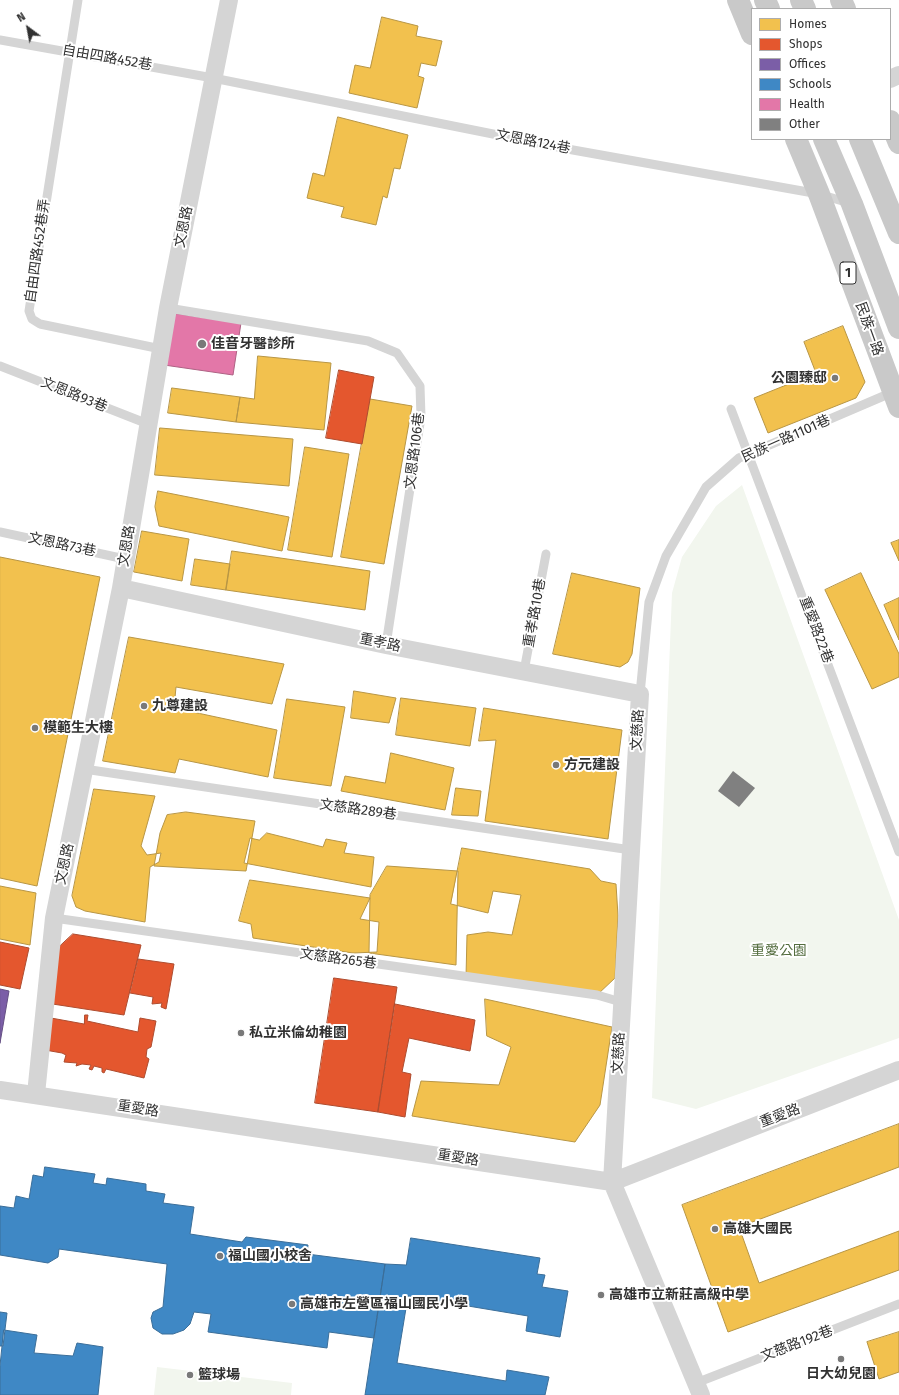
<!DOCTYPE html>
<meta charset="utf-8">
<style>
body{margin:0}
#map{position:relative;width:899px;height:1395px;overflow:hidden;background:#fff;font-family:"Fira Sans",sans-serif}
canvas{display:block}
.legend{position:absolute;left:751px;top:8px;width:140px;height:132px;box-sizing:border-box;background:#fff;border:1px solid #adadad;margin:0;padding:5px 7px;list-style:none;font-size:12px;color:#313131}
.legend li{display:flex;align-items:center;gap:8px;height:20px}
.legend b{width:20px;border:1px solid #adadad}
.north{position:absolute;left:8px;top:8px;width:40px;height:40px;-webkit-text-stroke:3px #fff;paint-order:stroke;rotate:328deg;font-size:11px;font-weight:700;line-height:16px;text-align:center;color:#313131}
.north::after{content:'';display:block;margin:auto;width:14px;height:18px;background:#313131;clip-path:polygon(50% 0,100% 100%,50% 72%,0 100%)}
</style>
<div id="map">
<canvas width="899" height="1395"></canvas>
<ul class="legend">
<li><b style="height:11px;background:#f2c14e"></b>Homes</li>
<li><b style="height:11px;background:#e4572e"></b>Shops</li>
<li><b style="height:11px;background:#7b5ea7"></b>Offices</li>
<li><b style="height:11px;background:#3f88c5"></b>Schools</li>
<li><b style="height:11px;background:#e377a8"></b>Health</li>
<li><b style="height:11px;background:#808080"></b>Other</li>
</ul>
<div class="north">N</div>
</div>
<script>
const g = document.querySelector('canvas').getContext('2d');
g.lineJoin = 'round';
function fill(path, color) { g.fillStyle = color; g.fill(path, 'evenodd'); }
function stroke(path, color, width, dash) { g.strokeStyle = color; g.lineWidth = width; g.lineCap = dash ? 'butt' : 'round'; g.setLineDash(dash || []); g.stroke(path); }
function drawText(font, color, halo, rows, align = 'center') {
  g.font = font + ' "Fira Sans","Noto Sans TC",sans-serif'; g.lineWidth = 4; g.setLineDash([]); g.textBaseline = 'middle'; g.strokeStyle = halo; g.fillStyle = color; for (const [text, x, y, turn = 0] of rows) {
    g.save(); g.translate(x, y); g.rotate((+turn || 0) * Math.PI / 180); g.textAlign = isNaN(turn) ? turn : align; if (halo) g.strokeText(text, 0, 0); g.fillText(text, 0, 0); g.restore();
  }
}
const green = new Path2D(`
 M742,485L899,920V1038L696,1109L652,1098L672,593L682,557L716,506Z
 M157,1367L292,1383L291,1395H154Z`);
const homes = new Path2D(`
 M382,17L418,26L416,36L442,41L436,66L421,63L418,76L424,78L417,108L349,93L355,65L370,68Z
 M338,117L408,135L400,169L394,168L387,198L383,196L376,225L341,217L344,207L307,198L313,173L324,176Z
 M843,326L865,382L856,398L768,433L754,398L816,373L804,342Z
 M258,356L331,363L324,430L236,422L240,397L254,399Z
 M172,388L240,397L236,422L168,413Z
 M370,399L412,406L384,564L341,557Z
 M160,428L293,439L289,486L155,475Z
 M305,447L349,454L332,557L288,550Z
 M158,491L289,517L282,551L159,526L155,507Z
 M142,531L189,539L182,581L134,572Z
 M899,540V561L891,543Z
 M232,551L370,571L365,610L226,590Z
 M0,557L100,577L37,886L0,878Z
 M195,559L230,564L226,590L191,585Z
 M572,573L640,588L632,654L628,662L620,667L553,654Z
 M861,573L899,654V677L872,689L825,590Z
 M899,598V640L884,605Z
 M129,637L284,664L272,704L176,687L174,708L277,730L268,777L179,759L175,773L103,761Z
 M354,691L396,698L389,723L351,718Z
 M401,698L476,708L470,746L396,735Z
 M287,699L345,707L331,786L274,778Z
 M484,708L622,730L608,839L485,821L496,740L479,741Z
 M391,753L454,768L445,810L341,791L345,776L385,783Z
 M456,788L481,791L478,816L452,815Z
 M94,789L155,796L141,846L147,855L161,853L159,862L150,867L145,922L85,911L76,907L72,896Z
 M186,812L255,821L246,871L154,866L160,833L167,815Z
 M267,833L323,847L326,839L347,843L344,853L374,857L371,887L244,863L250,838L259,840Z
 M462,848L590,869L601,881L616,884L618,916L615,978L597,995L466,977L467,935L488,932L512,935L521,895L493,891L488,913L451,904Z
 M387,866L458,871L456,965L369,953L370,895Z
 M250,880L370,898L360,919L379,922L377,952L353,953L253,938L251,924L239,921Z
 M0,886L36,893L30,945L0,939Z
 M485,999L612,1027L600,1105L575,1142L412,1116L421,1081L499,1085L511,1047L487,1036Z
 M899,1124V1167L739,1227L759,1283L899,1231V1270L728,1332L682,1205Z
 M899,1332V1372L879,1379L867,1342Z`);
const shops = new Path2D(`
 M339,370L374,377L362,444L326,438Z
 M73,934L141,945L124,1015L46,1003L59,947Z
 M0,942L29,948L20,989L0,985Z
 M138,959L174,964L166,1009L161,1007L162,1003L152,1004L153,997L130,993Z
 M334,978L397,987L378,1112L315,1103Z
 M395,1004L475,1020L470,1051L409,1038L402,1072L411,1074L405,1117L378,1112Z
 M85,1015H88L87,1021L138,1032L140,1018L156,1021L151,1047L147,1049L146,1057L149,1059L144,1078L106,1069L104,1073L102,1072V1068L94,1066L92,1070L89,1069L91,1065L82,1064L76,1066L77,1063L64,1062L66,1055L62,1053L45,1050L51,1018L84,1024Z`);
const offices = new Path2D(`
 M0,989L9,991L0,1043Z`);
const schools = new Path2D(`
 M45,1167L95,1174L93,1183L106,1185L107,1178L146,1184V1191L165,1194L163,1203L194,1207L190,1234L242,1242L246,1237L308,1245L307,1254L385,1264L374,1338L329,1332L327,1348L208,1332L211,1314L194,1312L190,1324L184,1330L173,1334H162L153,1328L151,1318L153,1312L163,1307L167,1264L59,1249L58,1257L48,1263L0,1255V1206L14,1208L16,1196L29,1199L33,1175L43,1177Z
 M411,1238L540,1258L537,1274L545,1275L542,1287L568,1291L560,1337L526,1331L528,1316L408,1296L397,1363L506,1381L507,1370L549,1377L545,1395H365L385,1264L406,1265Z
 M0,1312L7,1313L3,1346H0Z
 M4,1330L37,1335L34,1353L73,1356L77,1343L103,1347L98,1395H0V1366Z`);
const health = new Path2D(`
 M172,313L241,323L233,375L164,365Z`);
const building = new Path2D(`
 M733,771L755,788L739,807L718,791Z`);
const service = new Path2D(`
 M78,0L29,311L32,319L40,324L161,349
 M0,40L213,78L573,150L819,194L849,203
 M168,308L368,341L397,353L420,386L421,417L386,645
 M0,366L148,424
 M731,409L899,852
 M0,532L125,559
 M524,671L546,554
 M640,694L649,602L666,556L706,487L739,458L893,392
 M84,769L631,850
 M54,918L597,995L621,1002
 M696,1383L899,1304`);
const minor = new Path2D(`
 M890,79L899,75
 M121,588L386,645L640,694L612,1182L701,1395
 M0,1090L612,1182L899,1070
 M36,1094L54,918L121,588L168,308L229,0`);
const primary = new Path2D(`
 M738,0L752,34
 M765,0L769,9
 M801,0L805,9
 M841,0L845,9
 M890,121L899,143
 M796,139L819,194L899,407
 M824,139L852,204L899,328
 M860,139L899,233`);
const markers = [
 [202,344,5,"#797979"],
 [835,378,4,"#797979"],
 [144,706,4,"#797979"],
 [35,728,4,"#797979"],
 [556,765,4,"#797979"],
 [241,1033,4,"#797979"],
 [715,1229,4,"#797979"],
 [220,1256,4,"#797979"],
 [601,1295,4,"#797979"],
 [292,1304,4,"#797979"],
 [841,1359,4,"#797979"],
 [190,1375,4,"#797979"]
];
const shields = [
 [848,273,16]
];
const shieldNames = [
 ["1",848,273]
];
const streetNames = [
 ["自由四路452巷",107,58,10],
 ["文恩路124巷",533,142,11],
 ["文恩路",184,227,-79],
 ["自由四路452巷弄",38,251,-82],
 ["民族一路",869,329,70],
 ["文恩路93巷",74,395,22],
 ["民族一路1101巷",786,439,-24],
 ["文恩路106巷",415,451,-83],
 ["文恩路73巷",62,545,12],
 ["文恩路",127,546,-81],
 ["重孝路10巷",535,613,-80],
 ["重愛路22巷",816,630,69],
 ["重孝路",380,643,12],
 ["文慈路",638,730,-87],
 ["文慈路289巷",358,810,8],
 ["文恩路",65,864,-78],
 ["文慈路265巷",338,959,8],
 ["文慈路",619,1053,-87],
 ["重愛路",138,1109,9],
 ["重愛路",780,1116,-21],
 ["重愛路",458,1158,9],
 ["文慈路192巷",797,1344,-21]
];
const poiNames = [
 ["佳音牙醫診所",211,344],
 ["公園臻邸",827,378,"right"],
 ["九尊建設",152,706],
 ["模範生大樓",43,728],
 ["方元建設",564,765],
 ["私立米倫幼稚園",249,1033],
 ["高雄大國民",723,1229],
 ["福山國小校舍",228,1256],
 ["高雄市立新莊高級中學",609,1295],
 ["高雄市左營區福山國民小學",300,1304],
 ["日大幼兒園",841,1374,"center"],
 ["籃球場",198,1375]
];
const parkNames = [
 ["重愛公園",779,951]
];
fill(green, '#f2f6ee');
fill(homes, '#f2c14e');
stroke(homes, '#b89645', 1);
fill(shops, '#e4572e');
stroke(shops, '#ae4c2f', 1);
fill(offices, '#7b5ea7');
stroke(offices, '#655084', 1);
fill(schools, '#3f88c5');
stroke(schools, '#3b6e99', 1);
fill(health, '#e377a8');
stroke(health, '#ae6284', 1);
fill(building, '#808080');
stroke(service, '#d5d5d5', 9);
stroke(minor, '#d5d5d5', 18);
stroke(primary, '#c9c9c9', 22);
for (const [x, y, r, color] of markers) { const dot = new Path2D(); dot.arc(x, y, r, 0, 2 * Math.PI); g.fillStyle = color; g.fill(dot); stroke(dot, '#fff', 1.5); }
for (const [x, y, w] of shields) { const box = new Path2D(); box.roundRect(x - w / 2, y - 11, w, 22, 3); g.fillStyle = '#fff'; g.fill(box); stroke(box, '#313131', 1); }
drawText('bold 13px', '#313131', null, shieldNames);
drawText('14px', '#313131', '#fff', streetNames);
drawText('bold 14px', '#313131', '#fff', poiNames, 'left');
drawText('14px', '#546d3f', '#fff', parkNames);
</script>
